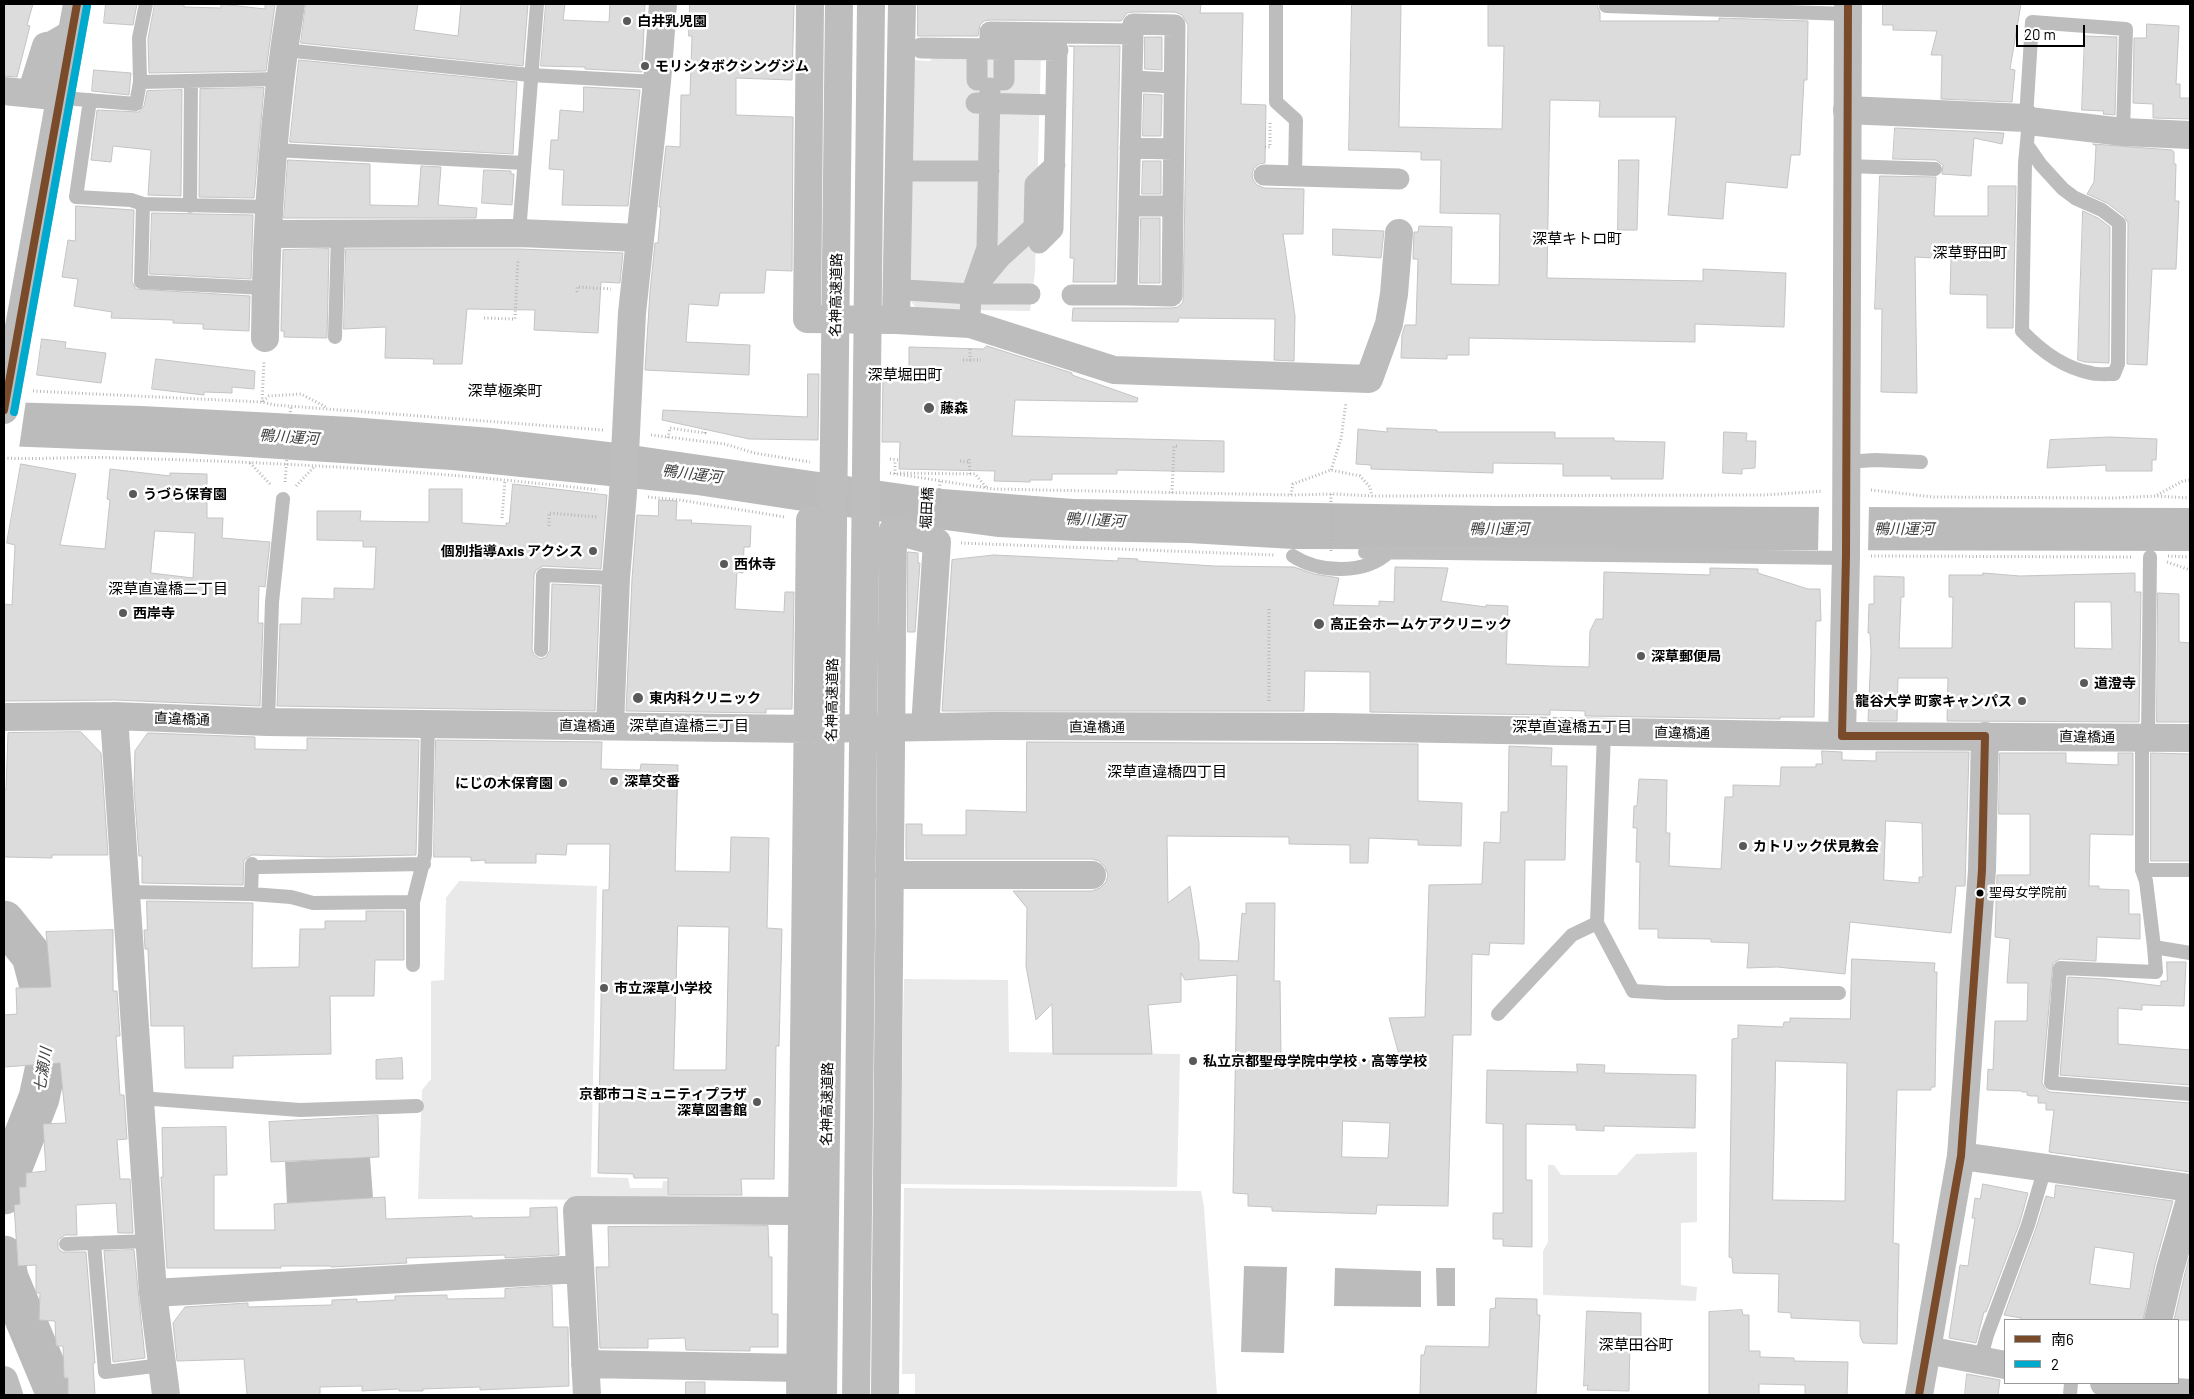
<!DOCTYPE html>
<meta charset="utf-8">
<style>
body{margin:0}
#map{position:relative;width:2194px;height:1399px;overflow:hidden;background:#fff;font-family:Barlow,"Noto Sans JP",sans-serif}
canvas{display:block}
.frame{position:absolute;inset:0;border:5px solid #000;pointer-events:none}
.legend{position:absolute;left:2004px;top:1319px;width:175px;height:65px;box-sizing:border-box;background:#fff;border:1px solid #999;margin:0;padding:6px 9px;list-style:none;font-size:15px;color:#000}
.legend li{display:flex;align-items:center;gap:10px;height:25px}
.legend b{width:25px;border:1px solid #999}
.scale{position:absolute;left:2016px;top:25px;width:69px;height:22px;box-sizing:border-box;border:2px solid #000;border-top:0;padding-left:6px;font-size:15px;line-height:18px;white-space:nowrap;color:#000;-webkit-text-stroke:4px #fff;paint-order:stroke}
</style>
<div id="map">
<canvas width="2194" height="1399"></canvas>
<div class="frame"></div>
<ul class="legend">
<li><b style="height:6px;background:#7a4b2a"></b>南6</li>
<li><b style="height:6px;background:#00a9ce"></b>2</li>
</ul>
<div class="scale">20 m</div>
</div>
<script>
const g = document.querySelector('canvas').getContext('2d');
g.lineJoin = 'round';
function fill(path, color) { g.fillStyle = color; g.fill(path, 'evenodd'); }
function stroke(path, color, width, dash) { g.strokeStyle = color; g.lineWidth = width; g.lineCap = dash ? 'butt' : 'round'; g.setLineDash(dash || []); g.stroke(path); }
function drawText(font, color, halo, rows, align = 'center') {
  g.font = font + ' Barlow,"Noto Sans JP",sans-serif'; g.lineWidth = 5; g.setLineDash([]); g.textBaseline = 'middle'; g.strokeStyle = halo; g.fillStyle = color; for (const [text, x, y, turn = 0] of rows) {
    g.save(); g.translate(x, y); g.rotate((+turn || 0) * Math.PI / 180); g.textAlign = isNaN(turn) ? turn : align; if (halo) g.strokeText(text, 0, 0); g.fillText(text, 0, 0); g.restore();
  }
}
const green = new Path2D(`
 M1041,52L1035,272L1030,311L917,309L909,299L912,60L930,61L933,57Z
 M459,881L597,886L591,1177L628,1178L630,1188H662L663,1181L741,1183V1189L668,1191L667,1200L418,1199L422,1090L431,1079V981L444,980L446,898Z
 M904,979L1008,980L1009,1052L1180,1054L1177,1187L900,1184Z
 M1697,1152V1222L1681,1223V1285L1697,1287L1696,1301L1543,1295V1251L1548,1242V1165H1554L1561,1175H1617L1636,1154Z
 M904,1188L1201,1191L1204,1207L1217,1395H915V1374H902Z`);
const water = new Path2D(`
 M4,402L142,406L351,417L492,428L617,443L930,488L1074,499L1496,506L2190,508V551L1293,549L1188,543L1077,541L998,537L809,512L697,495L452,470L185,453L4,446Z
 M370,1157L373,1198L287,1203L285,1162Z
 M1244,1266L1287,1267L1284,1353L1241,1352Z
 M1335,1268L1421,1271V1307L1334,1306Z
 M1436,1268H1455V1306H1437Z`);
const pier = new Path2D(`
 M4,400H26L19,448H4Z
 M1819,504H1869L1868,552H1818Z`);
const river = new Path2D(`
 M4,921L32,956L46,1009L49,1052L39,1098L5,1185L4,1194
 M4,1256L8,1278L57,1395`);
const building = new Path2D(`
 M4,4H33L27,25L30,26L17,77L4,76Z
 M106,4H137L133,25L104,23Z
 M155,4H184V7L221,8V4L265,9V4L275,5L266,71L149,73L148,39Z
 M306,4H418L414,30L458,36L461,4H528L523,66L301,43Z
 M546,4H565L563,20L609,22L610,4H645L642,72L585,69V67L541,66Z
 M690,4H794L792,80L736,78V115L793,117L792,271L766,270L764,293H720L718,306L689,304L686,342L750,345L749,375L645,370L650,292L655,243H658L661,207H659L666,146L680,147L681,95H690L692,36H689Z
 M918,4H1201L1200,13H1243L1241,104L1266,105L1265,163L1259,164L1254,168L1252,174L1253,180L1257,185L1264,188L1304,189L1303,234H1283L1295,316L1294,361L1274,360L1275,319L1179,318L1178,322L1072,321L1073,308H1172L1178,307L1183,302L1188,25L1182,15L1175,12H1133L1127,13L1121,21L990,20L984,21L980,25L978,36H918Z
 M1352,4H1401L1399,127L1502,129L1504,46H1488V4H1597L1600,13V21H1719V18L1808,21L1807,80H1804L1800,155H1791L1787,188L1726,182L1723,219L1668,215L1676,117H1599L1600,101L1550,100L1547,278L1703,281V269L1786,273L1784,327L1695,324V342L1469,338V355H1447V359L1401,358L1402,335L1405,325H1416L1418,259H1413L1414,232H1418L1419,226L1452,227L1451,284L1499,285L1500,214L1440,213L1441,160H1421V152L1349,150Z
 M1883,4H2021L2010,69L2015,70L2012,102L1941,99L1942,55H1931L1937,31L1893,30V25H1883Z
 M2147,24L2179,26L2176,84H2180V98H2190V119L2153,118V104L2133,103L2134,38H2146Z
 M2085,36L2117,37L2115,115L2103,114L2104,111L2082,110Z
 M1145,37H1162V70L1145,69Z
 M1069,46H1120L1115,282H1073L1074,258H1070L1074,47Z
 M299,60L517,82L513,154L290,142Z
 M94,70L131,73L129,95L92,91Z
 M584,87L640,90L628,206L562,205L564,170L549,169L551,140H558L560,110L583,112Z
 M264,88L254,198L199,197L200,89Z
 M182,90L181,196L148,195L151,150L113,146L111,162L91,160L97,110L139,112L144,106L147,91Z
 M1144,94L1162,95L1161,136H1143Z
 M1895,128L2004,133L2002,144L1974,138L1971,176L1942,174L1943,165L1936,160L1893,159Z
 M2093,144L2172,150L2174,152V164H2176L2175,201H2179L2176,269H2152L2147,365L2127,364L2128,223L2124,216L2107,203L2087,194L2094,182L2096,146Z
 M288,160L370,164V205L418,206L421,166L441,167L438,205L477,208L476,218H284Z
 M1619,160H1639L1637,230H1618Z
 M1143,161H1161V194H1142Z
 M484,170L511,171V174H514L512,205L482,203Z
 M1880,176L1936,177L1934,216H1988V186H2016L2013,328H1987V295L1950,294L1951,259L1915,257L1917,393L1881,392L1882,309H1875Z
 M76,206L134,210L132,282L136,289L250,296L249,331L203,329V324L173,323V320L111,318L112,312L74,306L78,279L62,277L68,240L75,241Z
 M2083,211L2098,218L2110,227L2109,363L2085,362L2078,360Z
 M152,213L253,215L251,279L150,274Z
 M1141,218H1160V283H1140Z
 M1333,229L1384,231L1381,258L1333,255Z
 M329,249L327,338L284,337V331H281L283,250Z
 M346,249H519L623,253L620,283L601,282L598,333L534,330L535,310L467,309L462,364H433L434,359L385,358L386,327L344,329Z
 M42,339L66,342L65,348L106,353L101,383L37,375Z
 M987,346L1072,373V375L1138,398L1137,402L1015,400L1012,436L1224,441V472L1117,470V474H1052V480H1030V482L994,481L995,471L899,469L900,442H882L883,375H909V347L983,349Z
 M156,359L255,371L254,389L232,387V393L204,392V395L152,389Z
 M808,374H819L818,440L749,439L662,420L663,410L807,417Z
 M1387,428L1437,430V432H1555V438H1614V441L1665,442L1663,479H1611V476H1563V464L1493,463V473L1371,469V465L1356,464L1358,429L1387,432Z
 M1724,432L1747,433L1746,441H1756L1755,468L1742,469V474L1723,473Z
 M2110,437L2157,439L2156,460H2152V471H2106V465L2047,468L2050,440Z
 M21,464L76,474L60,545L105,549L110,500L107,499L110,469L170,476V473L207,474V518H223L222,538L270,542L265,587L259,586L258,623H263L260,706L115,700L4,701V604L12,605L15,545L7,543ZM155,531L195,533L193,578L151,573Z
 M513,484L607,495L601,569L543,566L536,570L534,575L532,650L534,655L540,659L546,657L550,650L552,584L600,586L595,711L277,706L280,624H301L302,598L334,599V588L374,589L376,547H363V541L317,540V511H361L360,521L429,522V489H462V523L506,526V523H509Z
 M659,500L677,501L676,520H692L691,523L751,526L750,547H744L743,573L737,572L735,609L784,612L785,592H794L792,709H766V713L626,711L632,579L637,515L658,516Z
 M908,552L918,553V563H920L915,632H908Z
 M994,555L1118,561V558L1138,559L1137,561L1214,566L1294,567L1314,574L1339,578L1333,605L1379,606V601L1394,602L1395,567L1448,568L1441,601L1486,607V605L1508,606L1506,664L1550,666L1589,667L1590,631L1596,619H1603L1604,572L1710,575V568L1758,569V573L1808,589H1820L1821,621H1816L1814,717H1780V719L1585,716V711L1550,710V715L1370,712V672L1305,671L1304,711H942L952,560Z
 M1983,573L2020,576L2135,573V592H2141L2139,722L1947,721L1948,678H1898L1897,721H1868L1871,652L1870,633H1868L1869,604H1874V576L1904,577V597H1901L1899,648H1952L1953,597H1949V575H1983ZM2075,602H2111L2112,649L2075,648Z
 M2158,593L2179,594V642L2190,643V722H2157Z
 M81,732L101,753L108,855H52V858L4,857V790H6L8,733Z
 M148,733L255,737V749L307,750V738L419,740L416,855L328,857L252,855L244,860L243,885L142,883V856H139L134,788L135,751Z
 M436,740L602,742L601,769L640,770L641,764L678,765L675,871L730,872L731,837L769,838L767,928L782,929L779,1046H776L774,1179H741L742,1195H668V1178H634L633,1174L598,1173L603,890H609L610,844H567L566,855L536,854V863H485V860L471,861V857H434ZM678,926L729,927L726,1070H674Z
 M1027,742L1418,744V801L1462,803L1461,846L1418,845V840L1369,838L1368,863H1350V845L1289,844V837L1167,836L1168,903L1190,886L1199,943V960L1238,961L1242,913L1246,914V903H1275L1274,981H1280L1281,1058L1401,1062L1389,1018L1425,1017L1429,885L1482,884L1484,842L1500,843L1501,812H1508L1509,746L1552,748L1551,766H1567L1565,860H1525L1524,944L1490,943L1489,955L1472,954L1471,1035H1453L1448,1206L1377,1205L1376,1214L1272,1211V1207L1248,1206V1194L1233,1193L1237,975L1185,980L1181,973V1002L1148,1005L1152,1054H1053L1052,1004L1036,1020L1026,966L1027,908L1013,891H1092L1100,888L1106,882L1108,875L1105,867L1099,861L1092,859H906V824H922V835H966V810L1026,812ZM1343,1121L1390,1123L1388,1158L1342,1157Z
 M1822,751L1842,752V760L1876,761V752H1969L1965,886H1956L1951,933L1850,922L1845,974L1777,967L1747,968L1749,943L1711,942V939L1658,938V929H1639L1640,862H1636L1637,828H1633L1634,806H1637L1639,779L1667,780L1666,833H1670L1669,866L1721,869L1725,797H1733V785L1780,786L1781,767H1816V764H1822ZM1886,821L1922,823L1923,877H1919V883L1884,880Z
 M2000,753H2066V763L2118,765V753H2133V835L2090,834L2089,886H2099V889L2129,890V914H2140V939L2097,937L2096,961L2060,959L2053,963L2042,1083L2046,1090L2050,1092L2190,1103V1172L2049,1152L2054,1110H2046V1103H2038V1096H2031L2027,1095V1092H2022V1091L1987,1090L1988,1069L1993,1070L1995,1021H2027L2028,983H2007L2010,939L1995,937L1997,875H2030V814H1999Z
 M2151,753L2190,754V861H2151Z
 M147,901L253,903L252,968L299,967L300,929H325V921H366V911H404V960H375L374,996H330L331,1054L233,1056V1068H185L184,1026H151L148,949H145L144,930H147Z
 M113,930V991H117L120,1036H116L120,1095H124L127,1139L117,1140L120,1179H130L133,1233H118L116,1203L76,1205L77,1235H65L58,1240V1248L62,1252H86L95,1363H93L95,1395H68V1378H64L63,1346H56L55,1321L39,1320L40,1293H36V1265L18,1266L14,1205L20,1204L19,1187H26V1173L46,1171L43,1124L66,1123L60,1063L4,1067V1015L17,1014L16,988L51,987L46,932Z
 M1852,959L1935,963L1934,972H1937L1935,1087H1931V1090H1897L1893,1243L1899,1244L1897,1344L1863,1343L1860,1336V1321L1791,1318V1313L1778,1312L1779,1274L1733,1273L1732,1258L1729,1257L1732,1039L1738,1038V1025L1783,1027L1784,1022H1790V1018L1850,1019ZM1776,1061L1847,1063L1845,1201L1773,1200Z
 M2167,962H2186L2184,1006L2142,1005V1010L2118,1008V1044L2190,1050V1085L2060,1075L2068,977L2107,979L2161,986V981H2167Z
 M402,1058L403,1079H376V1060Z
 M1577,1064L1605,1065L1604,1073L1696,1075L1695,1128L1604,1126V1131L1576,1130V1125L1526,1124V1180H1532V1247L1503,1246V1239H1493V1213H1503V1124L1486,1123L1487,1070L1577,1072Z
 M378,1116L379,1157L271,1162L269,1122Z
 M226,1127L227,1175H214V1230H275L274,1204L385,1197L386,1219L472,1216V1218L530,1217V1208L557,1207L559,1255L505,1258V1255L406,1258L407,1263L331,1267V1266H281V1268H167L161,1177H163L162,1128Z
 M1983,1184L2028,1193L2020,1222L1986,1312H1984L1976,1343L1949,1338L1960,1265L1968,1266L1975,1218H1972L1975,1198L1980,1199Z
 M2056,1185L2173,1201L2155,1265L2143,1320H2021V1318L2004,1315L2036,1228L2046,1196L2054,1198ZM2095,1247L2134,1253L2130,1289L2090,1284Z
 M768,1226L769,1257H772V1314H778V1347H750V1351L686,1350L685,1338L648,1339V1348H600L596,1267H609L608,1227Z
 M134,1250L145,1358L113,1362L104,1251Z
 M2190,1255V1320H2174L2185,1273Z
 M552,1286L553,1327H568L569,1386L480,1390V1387L423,1389V1391H399V1389L362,1391V1386L320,1387V1395H247L244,1359L177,1361L173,1323L185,1307L248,1303V1307L332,1305V1300L357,1299V1302L395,1300V1296L447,1295V1299L505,1298V1289Z
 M1496,1298L1537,1299V1315H1540L1536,1395H1420L1421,1355H1424L1426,1346L1489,1347L1490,1309L1495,1308Z
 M1742,1310L1743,1315H1749V1351H1760V1357L1794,1358V1361L1848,1362L1847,1395H1805V1385L1759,1384V1395H1709V1312Z
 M1587,1311L1641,1313V1341L1630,1340L1629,1391L1587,1390L1588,1385L1584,1386Z
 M1967,1374L2000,1380L1998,1395H1965Z
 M686,1382H705V1395H686Z`);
const path = new Path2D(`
 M1265,147H1270V121
 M577,292V287L611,289
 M484,318L515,319L518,259
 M970,349V363
 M963,360H981
 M33,391L262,402L275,405L603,430
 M263,401L269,396L301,394L326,407
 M262,402L264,361
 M651,435L725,444L754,453L810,462
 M668,438L670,428L705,433V429
 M4,458C42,460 80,456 117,458C278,462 438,471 598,490
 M890,459L899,460
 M969,459L970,474
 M960,461L969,462
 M250,463L271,485
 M1331,470L1341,439L1346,402
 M890,473L994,489L1291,495L1335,494L1372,496L1765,495L1823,491
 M900,473L975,474L986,487
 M895,474V460
 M285,482L291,405
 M296,486L314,467
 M1871,490L1934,497L2114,498L2156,496L2190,498
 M1172,493L1174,446H1178
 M1291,495L1293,484L1331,470L1360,476L1370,487L1372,496
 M2157,495L2183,481L2190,480
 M648,497L680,500L785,517
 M938,517L940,481
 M502,518L505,480
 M549,526V513L597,517
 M961,543L1275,555
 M1331,551V494
 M1871,556L2132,557
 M2168,556L2190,557
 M2167,562L2190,570
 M1269,609V702
 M4,1316L25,1364`);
const service = new Path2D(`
 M1276,4V102L1296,120L1295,176
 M1606,4V6L1848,14
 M284,50L530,75L657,82
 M140,82L279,79
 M75,99L136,104L140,82L139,38L146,4
 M90,100L76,197L131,200L143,204L271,207
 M2026,118L2032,22L2126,29L2123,132
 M2027,145L2041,165L2063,189L2075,198L2102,210L2119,223L2118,364L2114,374C2107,374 2098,375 2091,373C2064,368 2040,350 2022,331L2025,163L2029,121
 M274,150L524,163
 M1847,166L1935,169
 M143,204L141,282L265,288
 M190,206L191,81
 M519,233L537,4
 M335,337L338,234
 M1846,462L1875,460L1921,462
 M1365,552L1846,558
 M1293,556C1319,573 1365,575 1389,552
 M541,650L543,575L616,578
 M268,722L272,602L283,499
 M1604,732L1597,923L1633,991L1667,993H1839
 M2142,738V870H2190
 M2148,738L2150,557
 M259,867L424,864
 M2142,870L2146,881L2154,947L2190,953
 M127,892L251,894L291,897L313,903L413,902
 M251,894L252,864
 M2154,947L2156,972L2060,968L2051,1083L2190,1094
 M413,965V902L425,855L428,723
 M1498,1014L1572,935L1597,923
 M140,1098L300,1110L417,1106
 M94,1243L105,1372L162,1365
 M66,1244L150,1241
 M1980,1361L1987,1335L2028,1225L2045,1168
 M2070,1395L2071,1383`);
const pedestrian = new Path2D(`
 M990,46V32L1133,34L1127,295H1072
 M921,48L1058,50
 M977,49V80
 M1004,80V49
 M1132,81L1174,83
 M976,103L1056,105
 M1130,148L1173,149
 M908,171H989
 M1264,175L1399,179
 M1129,206H1173
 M1039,243L1053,229L1057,47
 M980,282L1000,258L1034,227L1035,184L1055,165
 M906,290L971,294H1030
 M1127,295L1172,296L1175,25L1133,24V34
 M970,317L971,294L987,248L990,88`);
const minor = new Path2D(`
 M810,4L807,319L892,320
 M902,4L896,320L970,324L1114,370L1369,379L1389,324L1394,294L1399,233
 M4,91L44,95
 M31,94L46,46L52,45L71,34
 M1847,110L2026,118L2029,121L2123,132L2190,135
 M269,234L519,233L639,238
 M265,338C266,227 273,114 291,4
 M114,716L153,1293L166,1395
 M4,717L114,716L268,722L808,729L993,726L1331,727L1842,736L2190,738
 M610,726L616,578L623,493L632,313L657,82L663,4
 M889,875H1092
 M1961,1156L2190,1188
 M153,1293L580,1269
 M2158,1320L2170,1269L2190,1200
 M1927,1350L2005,1365
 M585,1364L800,1368
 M2104,1383L2146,1390L2190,1393
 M587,1395L577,1210L801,1211
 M800,1395L810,520
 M885,1395L893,530L937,542L925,727`);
const tertiary = new Path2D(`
 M1842,736L1846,556L1848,4
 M1919,1395L1961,1156L1982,870L1985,736`);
const primary = new Path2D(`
 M4,410L77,4
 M4,1380L9,1395`);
const motorway = new Path2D(`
 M823,1395L839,4
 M856,1395L871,4`);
const bus1 = new Path2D(`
 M1848,4L1846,556L1842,736H1985L1982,870L1961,1156L1919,1395
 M4,410L77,4`);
const bus2 = new Path2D(`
 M14,412L87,6`);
const markers = [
 [627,21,5,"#595959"],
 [645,66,5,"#595959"],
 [929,408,6,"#595959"],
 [133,494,5,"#595959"],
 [593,551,5,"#595959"],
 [724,564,5,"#595959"],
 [123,613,5,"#595959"],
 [1319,624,6,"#595959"],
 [1641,656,5,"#595959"],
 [2084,683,5,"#595959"],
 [638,698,6,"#595959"],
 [2022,701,5,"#595959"],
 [614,781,5,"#595959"],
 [563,783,5,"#595959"],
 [1743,846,5,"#595959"],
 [1980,893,4.5,"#000"],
 [604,988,5,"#595959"],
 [1193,1061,5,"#595959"],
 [757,1102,5,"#595959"]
];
const busNames = [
 ["聖母女学院前",1989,893]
];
const poiNames = [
 ["白井乳児園",637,21],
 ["モリシタボクシングジム",655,66],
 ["藤森",940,408],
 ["うづら保育園",143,494],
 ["個別指導Axis アクシス",583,551,"right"],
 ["西休寺",734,564],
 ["西岸寺",133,613],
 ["高正会ホームケアクリニック",1330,624],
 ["深草郵便局",1651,656],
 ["道澄寺",2094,683],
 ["東内科クリニック",649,698],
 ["龍谷大学 町家キャンパス",2012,701,"right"],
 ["深草交番",624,781],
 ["にじの木保育園",553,783,"right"],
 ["カトリック伏見教会",1753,846],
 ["市立深草小学校",614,988],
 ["私立京都聖母学院中学校・高等学校",1203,1061],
 ["京都市コミュニティプラザ",747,1094,"right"],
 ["深草図書館",747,1110,"right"]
];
const streetNames = [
 ["名神高速道路",836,295,-89],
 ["堀田橋",927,508,-87],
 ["名神高速道路",832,700,-89],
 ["直違橋通",182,719,2],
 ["直違橋通",587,726,1],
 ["直違橋通",1097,727],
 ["直違橋通",1682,733,1],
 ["直違橋通",2087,737,1],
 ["名神高速道路",827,1104,-89]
];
const neighbourhoodNames = [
 ["深草キトロ町",1577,239],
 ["深草野田町",1970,253],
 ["深草堀田町",905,375],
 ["深草極楽町",505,391],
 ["深草直違橋二丁目",168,589],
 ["深草直違橋三丁目",689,726],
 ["深草直違橋五丁目",1572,727],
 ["深草直違橋四丁目",1167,772],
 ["深草田谷町",1636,1345]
];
const waterNames = [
 ["鴨川運河",289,437,4],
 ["鴨川運河",692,474,7],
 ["鴨川運河",1095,520,3],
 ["鴨川運河",1499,529],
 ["鴨川運河",1904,529],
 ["七瀬川",43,1070,-81]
];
fill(green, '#e9e9e9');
fill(water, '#bbb');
fill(pier, '#fff');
stroke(river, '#bbb', 41);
fill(building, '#dcdcdc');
stroke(building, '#c4c4c4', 1);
stroke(path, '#b8b8b8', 3, [1, 2.5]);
stroke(service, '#bdbdbd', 14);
stroke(pedestrian, '#bdbdbd', 21);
stroke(minor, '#bdbdbd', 28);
stroke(tertiary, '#bdbdbd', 28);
stroke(primary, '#bdbdbd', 28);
stroke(motorway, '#bdbdbd', 28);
stroke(bus1, '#7a4b2a', 8);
stroke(bus2, '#00a9ce', 8);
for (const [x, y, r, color] of markers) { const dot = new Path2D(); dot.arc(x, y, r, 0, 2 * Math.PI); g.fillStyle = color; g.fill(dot); stroke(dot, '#fff', 2); }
drawText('13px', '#000', '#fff', busNames, 'left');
drawText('bold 14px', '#000', '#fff', poiNames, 'left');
drawText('14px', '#000', '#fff', streetNames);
drawText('15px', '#000', '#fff', neighbourhoodNames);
drawText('italic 15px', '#3f3f3f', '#fff', waterNames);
</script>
